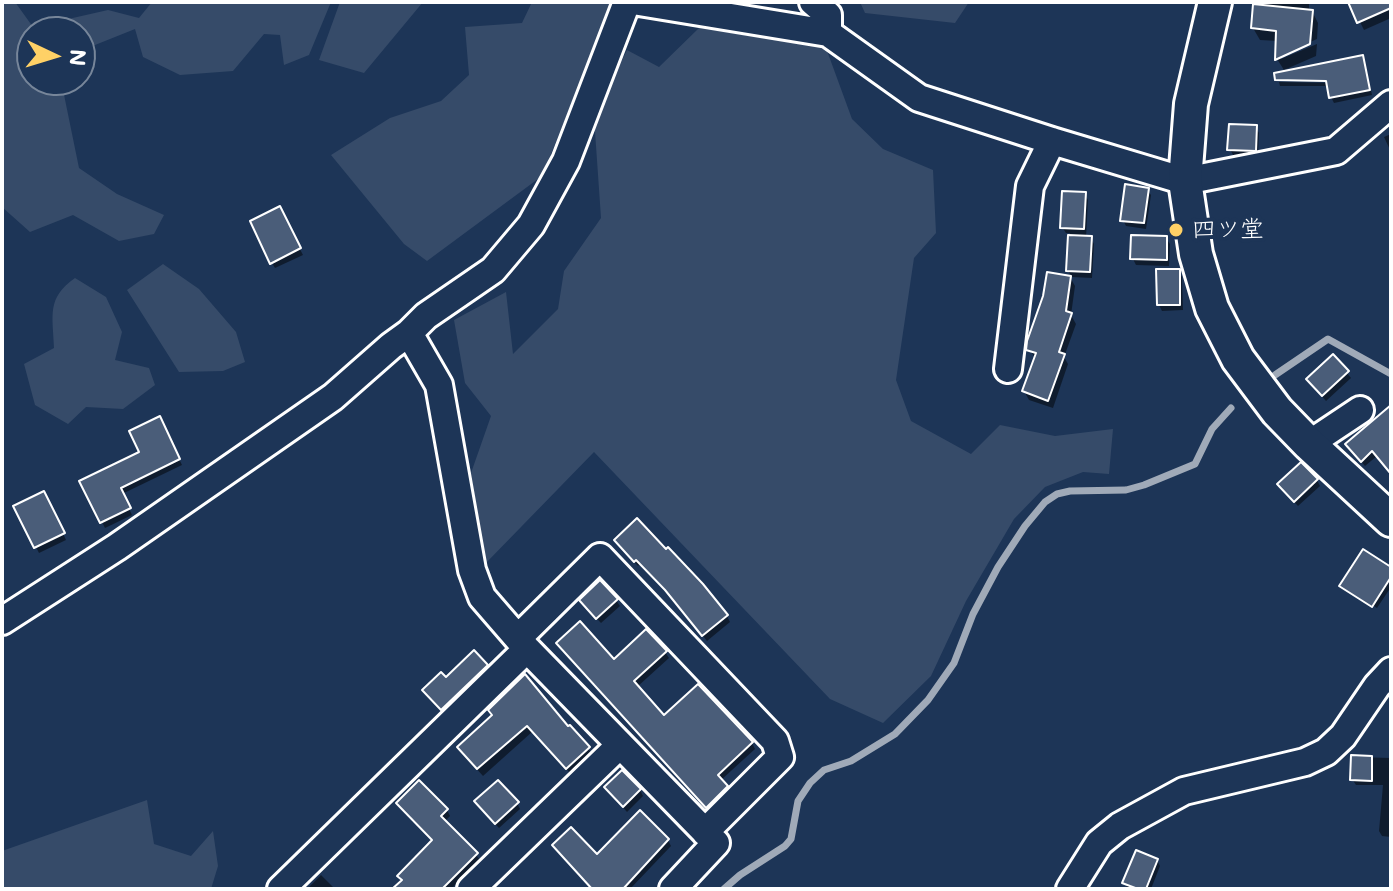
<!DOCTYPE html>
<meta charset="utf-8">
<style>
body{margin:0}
#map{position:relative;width:1393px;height:891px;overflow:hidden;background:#1d3557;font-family:Mali,sans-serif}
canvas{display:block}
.frame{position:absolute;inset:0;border:4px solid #fff;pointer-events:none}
.north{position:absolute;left:16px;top:16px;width:80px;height:80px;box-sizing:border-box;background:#1d3557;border:2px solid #77869a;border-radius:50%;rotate:94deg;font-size:22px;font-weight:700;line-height:32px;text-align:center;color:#fff}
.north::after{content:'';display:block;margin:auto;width:28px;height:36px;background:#ffd166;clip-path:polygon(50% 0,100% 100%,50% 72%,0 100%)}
</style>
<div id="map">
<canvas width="1393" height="891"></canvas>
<div class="frame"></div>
<div class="north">N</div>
</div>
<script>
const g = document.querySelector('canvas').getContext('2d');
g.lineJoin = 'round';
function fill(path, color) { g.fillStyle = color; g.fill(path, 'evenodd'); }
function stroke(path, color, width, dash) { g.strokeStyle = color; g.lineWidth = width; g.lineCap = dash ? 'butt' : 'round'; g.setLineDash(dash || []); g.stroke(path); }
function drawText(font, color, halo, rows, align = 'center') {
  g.font = font + ' Mali,"Klee One",sans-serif'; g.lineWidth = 8; g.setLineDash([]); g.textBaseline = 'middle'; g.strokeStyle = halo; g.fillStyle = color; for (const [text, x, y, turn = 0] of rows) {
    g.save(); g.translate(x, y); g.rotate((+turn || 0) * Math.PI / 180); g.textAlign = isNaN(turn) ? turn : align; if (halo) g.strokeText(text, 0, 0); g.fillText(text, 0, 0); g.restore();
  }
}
const green = new Path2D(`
 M2,2H15L33,27L108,10L139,18L152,2H331L309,55L284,65L280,35L264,34L233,71L180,75L143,57L135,29L80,51V32H32V80H61L79,168L117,194L164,215L154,234L119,241L73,215L30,232L2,207Z
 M340,2H423L364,73L319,60Z
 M532,2H603L612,4L542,176L427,261L404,244L331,155L390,118L441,101L469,75L465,27L522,23Z
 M860,2H969L955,23L865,13Z
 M699,28L826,48L852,119L883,149L933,170L936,233L914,258L896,380L911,421L971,454L1000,425L1055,436L1113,429L1109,474L1083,472L1045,487L1014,519L966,601L931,676L883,723L830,699L594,452L485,564L471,473L491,416L465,383L454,320L506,292L513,354L558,309L564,271L601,218L594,117L627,50L659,67Z
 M163,264L199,289L236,332L245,362L223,371L179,372L127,290Z
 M75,278L106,297L122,332L115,360L149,368L155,385L123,409L86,407L68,424L35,405L24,364L54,348C53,316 46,298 75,278Z
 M147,800L154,844L191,856L213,831L218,866L211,889H2V851Z`);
const shadow = new Path2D(`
 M1255,2H1309V11H1312L1318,23L1317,39L1281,55V59L1317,44L1316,56L1284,70L1277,59L1278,41L1260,40L1253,28Z
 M1350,2H1391V18L1364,30Z
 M1362,57L1365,63L1372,95L1334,103L1331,97L1329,86H1280L1279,82L1336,83Z
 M1256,127L1259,133L1258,156L1233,155L1230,149Z
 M1391,134V152L1384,137Z
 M1147,190L1151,195L1146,229L1126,226L1123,220Z
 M1085,194L1088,200L1086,238H1091L1094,244L1092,278L1072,277L1068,271L1070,233H1066L1062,227Z
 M279,208L303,255L275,268L272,263Z
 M1166,238L1170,244L1169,266L1136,265L1133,259Z
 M1179,271L1182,277L1183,310L1162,311L1159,305Z
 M1070,277L1075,286L1071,315L1076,324L1064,357L1068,364L1053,408L1029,400L1024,391L1036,359L1029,349Z
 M1347,373L1351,378L1326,401L1312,385Z
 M1391,406V473L1377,456L1365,466L1347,445Z
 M162,424L182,465L122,494L132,515L105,528L82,482L142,453Z
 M1317,480L1320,486L1298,506L1283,490Z
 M47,499L66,540L39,553L16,507Z
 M620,546L727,616L730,622L707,641L671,596L640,564L638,566Z
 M1391,569V587L1377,608L1343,586V590L1341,586Z
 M616,600L620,606L601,623L585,606Z
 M562,649L614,661L665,652L669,658L637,687L664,718L752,743L755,749L720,781L730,793L710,813Z
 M487,666L490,672L445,715L424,691L446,680Z
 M494,716L568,729L570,728L588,748L593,756L572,775L532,732L483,776L464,755L460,747Z
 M1353,757L1391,758V837L1382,836L1379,831L1383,785H1356L1352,779Z
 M606,788L640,790L643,796L627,812Z
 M517,803L520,809L499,828L480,808Z
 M398,804L447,810L450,816L444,822L476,855L480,860L451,889H395L434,841L402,810Z
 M640,813L668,840L671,846L630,889H591L554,846L597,857Z
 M1157,860L1160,866L1151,889H1128L1125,883Z
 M321,875L335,889H307Z`);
const stream = new Path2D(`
 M1275,375L1328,339L1391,374
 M724,889L740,875L785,846L791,839L798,801L810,783L824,770L851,761L895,734L928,700L954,663L973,614L998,567L1025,526L1045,502L1057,494L1070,491L1126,490L1144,485L1195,464L1212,429L1231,408`);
const building = new Path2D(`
 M1348,2H1391V8L1357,23Z
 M1253,4L1313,10L1310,44L1275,60L1276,31L1251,28Z
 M1363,55L1370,90L1329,98L1326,81L1275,80L1274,73Z
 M1229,124L1257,125L1256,151L1227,150Z
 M1125,184L1149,188L1144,223L1120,221Z
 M1062,191L1086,192L1084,229L1060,228Z
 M280,206L301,248L270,264L250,221Z
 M1068,235L1092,236L1090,272L1066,271Z
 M1131,235L1167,236V260L1130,259Z
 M1156,269H1180V305H1157Z
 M1047,272L1071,276L1066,311L1072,313L1059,352L1065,354L1048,401L1022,391L1036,353L1026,350L1027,341L1043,296Z
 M1333,354L1349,371L1322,396L1306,379Z
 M1391,405V474L1372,451L1361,462L1345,444Z
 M160,416L180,459L121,488L131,508L100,523L79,481L139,452L129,431Z
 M1301,462L1318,479L1294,502L1277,484Z
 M44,491L65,533L34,548L13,506Z
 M637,518L666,549L668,547L703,584L728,615L702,636L665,590L636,560L634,562L614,540Z
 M1363,549L1391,567V577L1372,607L1339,586Z
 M600,580L618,599L596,619L579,600Z
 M580,621L614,659L646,629L667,651L634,681L664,715L698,684L753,742L718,775L728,786L706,808L556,643Z
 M474,650L488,665L441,710L422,690L441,672L446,677Z
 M525,674L568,726L570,725L590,747L566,769L527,726L477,769L457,747L492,715L488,710Z
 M1351,755L1372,756V781L1350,780Z
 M622,770L641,789L623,807L604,787Z
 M419,780L448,809L441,816L478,853L442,889H392L402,880L397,876L432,840L396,803Z
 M498,780L519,802L495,824L474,801Z
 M640,810L669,839L623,889H592L552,845L571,827L597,854Z
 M1136,850L1158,859L1146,889H1138L1122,883Z`);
const minor = new Path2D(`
 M639,2L828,33L919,98L1052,141L1185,181L1336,151L1391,104
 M813,2L828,15V33
 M409,333L439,385L472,570L482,597L527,649L716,843L673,889
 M1008,369L1030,186L1052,141
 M1309,444L1360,410
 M2,621L117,547L333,397L391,346L409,333L426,316L493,270L531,225L566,161L627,2
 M518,638L600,557L775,741L780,757L705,832
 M281,889L527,649
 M471,889L620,745
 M1070,889L1099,843L1120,826L1184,791L1305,762L1326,752L1343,736L1377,686L1391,671`);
const tertiary = new Path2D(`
 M1215,2L1191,104L1185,181L1196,254L1212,308L1238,359L1277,411L1309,444L1391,520`);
const markers = [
 [1176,230,8,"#ffd166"]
];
const poiNames = [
 ["四ツ堂",1192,230]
];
fill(green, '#364b69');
fill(shadow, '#0007');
stroke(stream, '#a0aab8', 7);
fill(building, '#4a5d79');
stroke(building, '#fff', 2);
stroke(minor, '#fff', 32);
stroke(tertiary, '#fff', 38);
stroke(minor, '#1d3557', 26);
stroke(tertiary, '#1d3557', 32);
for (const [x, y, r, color] of markers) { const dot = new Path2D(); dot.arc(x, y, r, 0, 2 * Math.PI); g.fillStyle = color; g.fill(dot); stroke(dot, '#1d3557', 3); }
drawText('24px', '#fff', '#1d3557', poiNames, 'left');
</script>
